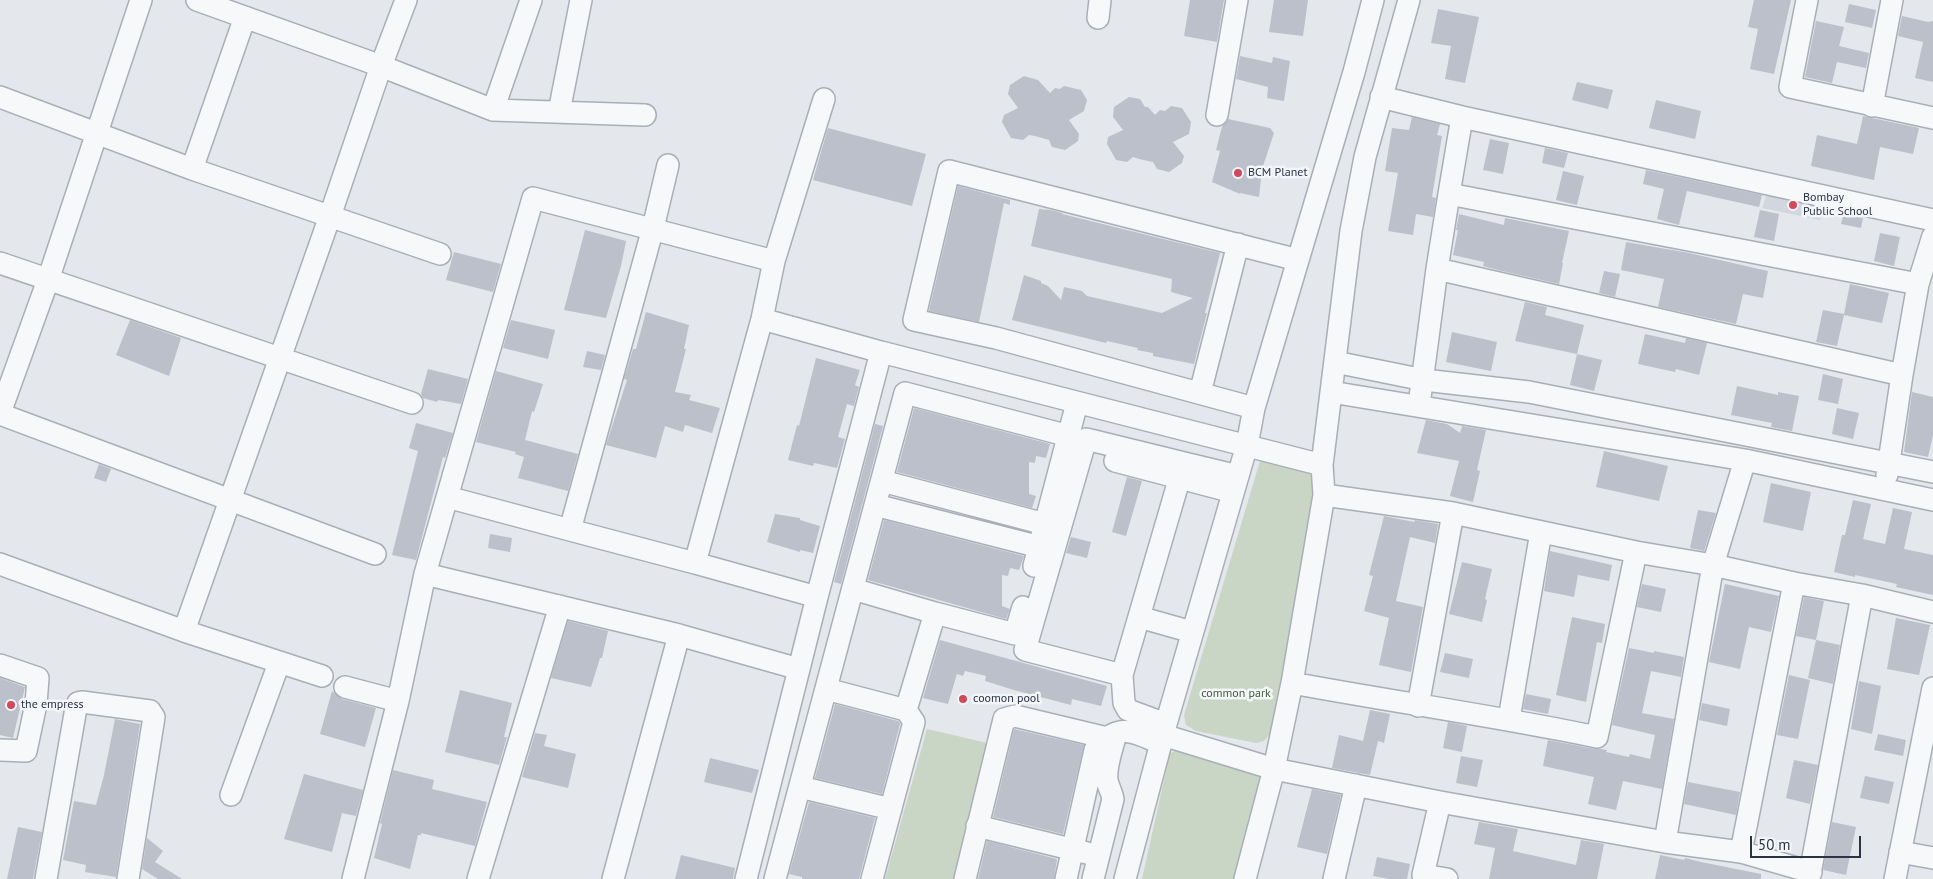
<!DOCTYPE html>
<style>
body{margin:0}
#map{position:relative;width:1933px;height:879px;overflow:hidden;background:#e4e7ec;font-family:"PT Sans",sans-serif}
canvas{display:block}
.scale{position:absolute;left:1750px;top:836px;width:111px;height:22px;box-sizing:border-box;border:2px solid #2b3445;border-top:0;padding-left:6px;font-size:15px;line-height:18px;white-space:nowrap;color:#2b3445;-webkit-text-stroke:4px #f4f6f9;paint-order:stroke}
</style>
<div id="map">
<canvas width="1933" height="879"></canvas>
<div class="scale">50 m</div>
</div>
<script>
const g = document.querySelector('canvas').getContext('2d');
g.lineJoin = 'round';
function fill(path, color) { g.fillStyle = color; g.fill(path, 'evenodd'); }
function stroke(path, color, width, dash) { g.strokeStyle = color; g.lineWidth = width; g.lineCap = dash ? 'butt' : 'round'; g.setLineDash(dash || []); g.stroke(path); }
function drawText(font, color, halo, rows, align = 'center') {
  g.font = font + ' "PT Sans",sans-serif'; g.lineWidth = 5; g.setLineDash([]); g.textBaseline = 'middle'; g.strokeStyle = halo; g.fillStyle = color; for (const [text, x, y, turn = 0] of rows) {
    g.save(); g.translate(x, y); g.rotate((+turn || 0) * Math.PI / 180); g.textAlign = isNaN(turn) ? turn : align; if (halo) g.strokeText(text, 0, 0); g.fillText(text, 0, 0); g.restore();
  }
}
const built = new Path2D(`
 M1768,190L1824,202L1820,220L1762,208Z`);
const green = new Path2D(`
 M1260,461L1318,475L1275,728L1264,741L1256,743L1196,731L1186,725L1184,715Z
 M927,729L992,744L954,879H885Z
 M1183,748L1255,769L1263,781L1238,879H1142L1170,753Z`);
const building = new Path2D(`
 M1190,0H1224L1217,42L1184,36Z
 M1274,0H1308L1303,36L1269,32Z
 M1754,0H1791L1774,74L1750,69L1758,29L1748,27Z
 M1849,4L1876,10L1872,28L1845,22Z
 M1438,9L1479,17L1465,83L1445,79L1451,46L1431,43Z
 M1902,16L1928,22L1933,21V82L1915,78L1923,42L1898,36Z
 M1816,21L1844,27L1839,46L1869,53L1866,68L1837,62L1832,83L1805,77Z
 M1240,56L1272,63L1273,57L1290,61L1284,101L1267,98L1268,87L1236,79Z
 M1024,76L1038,80L1050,93L1055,88L1060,89L1064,86L1081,90L1087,100L1084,111L1069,120L1079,134L1078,141L1065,150L1052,147L1049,140L1035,136L1029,135L1023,140L1011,138L1002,122L1004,115L1018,108L1008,94L1010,85Z
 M1577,82L1613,90L1608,109L1572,100Z
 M1129,97L1140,99L1145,107H1148L1155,115L1160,110L1165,111L1171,106L1182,108L1191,122L1189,134L1173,142L1184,156L1182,163L1169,172L1157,169L1153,162L1139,159L1133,157L1127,162L1116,160L1107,144L1108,137L1123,130L1113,117L1114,107Z
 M1656,100L1701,111L1695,139L1649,128Z
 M1863,116L1919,128L1913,154L1880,147L1874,180L1811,166L1817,135L1857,144Z
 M1412,117L1440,124L1437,135L1442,136L1432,197L1436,198L1433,217L1416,214L1413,235L1388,231L1398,173L1385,171L1392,128L1409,130Z
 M1228,119L1270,128L1274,133L1262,169L1259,197L1240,193V194L1212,182L1220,151L1216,150L1222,127Z
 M828,128L926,154L912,206L813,180Z
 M1490,139L1509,143L1503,174L1483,170Z
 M1545,148L1568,153L1564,168L1542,163Z
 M1646,170L1762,195L1759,207L1687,191L1679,225L1657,219L1664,189L1643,184Z
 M1563,171L1584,176L1577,205L1556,200Z
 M958,186L1010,200V205L1004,203L979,322L929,311Z
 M1039,209L1051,210L1062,213V214L1220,253L1205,313H1207L1194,364L1153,356V353L1137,350L1138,348L1107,341L1106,343L1012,320L1024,275L1041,281V283L1048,286L1061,300L1064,287L1082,291L1087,296L1162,313L1193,298L1171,292L1172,279L1031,246Z
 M1760,210L1779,214L1774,241L1754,237Z
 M1844,213L1863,218L1861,228L1841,224Z
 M1459,214L1504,225L1505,218L1569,231L1562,263H1563L1559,284L1502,271L1483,266L1484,262L1453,255L1458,230H1456Z
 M585,230L626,241L621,266L606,318L564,310Z
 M1880,233L1900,237L1894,266L1874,261Z
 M1626,242L1689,253L1768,271L1763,298L1743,294L1736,324L1658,307L1664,279L1621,270Z
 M454,252L501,264L493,292L446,280Z
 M1604,271L1620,274L1615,297L1599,293Z
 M1850,284L1889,293L1882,323L1844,315L1837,346L1816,342L1823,310L1844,314Z
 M1525,302L1547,307L1545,315L1584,325L1577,354L1515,341Z
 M646,312L689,325L684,349H686L675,392L691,395L689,400L720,408L712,433L685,425L683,432L665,426L656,458L606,445L627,380L624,379L633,349H636Z
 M130,320L181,338L169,376L116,355Z
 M511,320L555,330L548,359L503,348Z
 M1452,332L1497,342L1491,371L1446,362Z
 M1645,334L1685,343L1686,338L1707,343L1699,375L1676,369L1675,372L1638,364Z
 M587,351L605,355L601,370L583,367Z
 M1577,354L1602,360L1594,391L1570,385Z
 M816,358L860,370L855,385L859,387L854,406L847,404L838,437L845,439L837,468L814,463L813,466L788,460L797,425L799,426Z
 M428,369L468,379L461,404L438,400L437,402L423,398L421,394Z
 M496,371L543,384L534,412L532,411L525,440L578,454L568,491L518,478L524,457L515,454L516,452L476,442Z
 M1823,374L1843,379L1838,404L1818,400Z
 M1737,386L1778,395V392L1799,396L1792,431L1771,427L1772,423L1731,415Z
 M1912,392L1933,397V435L1928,457L1904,452Z
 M914,408L1050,444L1046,458L1036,456L1035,463L1029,462V494L1036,496L1032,508L897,472Z
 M1837,408L1859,413L1853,439L1832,434Z
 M1426,420L1447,424L1460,433L1462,426L1486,430L1477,470L1480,471L1473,502L1450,496L1459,461L1417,453Z
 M416,423L453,433L445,458L443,457L416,560L392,555L418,451L409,448Z
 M875,424L883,426L841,584L834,582Z
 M1604,451L1668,466L1659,501L1596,487Z
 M99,464L111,469L106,482L94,478Z
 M1127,477L1142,481L1126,536L1112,532Z
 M1771,483L1811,492L1803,531L1763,522Z
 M1853,500L1871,504L1863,539L1885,544L1893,508L1912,512L1904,549L1933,555V595L1896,587L1897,584L1855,575V577L1834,572L1842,535H1845Z
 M1698,510L1716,513L1704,551L1690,548Z
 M775,514L800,518V520L820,526L813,553L800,550V552L767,542Z
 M1384,516L1414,522L1415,520L1438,524L1435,543L1410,537L1396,601L1423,607L1411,672L1379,665L1389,618L1364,611L1373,576L1369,575Z
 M884,520L1024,556L1019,570L1010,568L1008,576L1002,575V606L1010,609L1006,619L868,580Z
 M490,534L512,538L510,552L488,548Z
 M1071,537L1091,542L1087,558L1066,553Z
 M1550,551L1612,565L1609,581L1578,575L1574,597L1544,591Z
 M1462,562L1492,569L1485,599L1487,600L1482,622L1449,614Z
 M1642,584L1666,589L1661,612L1637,607Z
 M1725,584L1779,596L1771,632L1749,627L1740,669L1709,662Z
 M1804,597L1824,601L1816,640L1796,636Z
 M1572,617L1605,624L1602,643L1597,642L1586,702L1556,695Z
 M1896,618L1930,625L1919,675L1887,669Z
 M568,621L608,631L602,658H600L591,687L551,678Z
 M940,640L1107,686L1101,706L1072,699L1071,705L1014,690L985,681L986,676L965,671L963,676L957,674L948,704L923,698Z
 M1816,640L1840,645L1833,684L1808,678Z
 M1629,648L1654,653V651L1684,657L1681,677L1651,671L1642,713L1674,719L1662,789L1623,781L1616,810L1588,804L1594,777L1543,766L1548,740L1595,749H1601L1607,750L1606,752L1629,757L1630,754L1650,759L1655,735L1612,725Z
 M1445,653L1473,659L1469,678L1440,672Z
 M1789,675L1810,680L1798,739L1777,735Z
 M0,678L25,687L13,738L0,735Z
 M1859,681L1881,686L1872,734L1851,729Z
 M460,690L512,703L504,737H507L499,765L445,752Z
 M332,691L342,699L376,708L365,747L320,734Z
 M1526,694L1551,699L1548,714L1523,709Z
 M1702,703L1730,709L1727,726L1699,720Z
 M835,704L898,721L900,724L882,794L815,778Z
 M1370,710L1390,714L1384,743L1378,741L1370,775L1332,768L1339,735L1363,741Z
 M115,719L140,724L116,877L85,872L86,865L63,860L74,801L96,805L104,775Z
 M1448,722L1467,726L1462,752L1443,748Z
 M1014,729L1084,745L1063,834L993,817Z
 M535,733L547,735L544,746L576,754L568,788L522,777Z
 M1878,734L1906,740L1903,756L1874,750Z
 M1461,756L1483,760L1477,787L1456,783Z
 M710,758L759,770L752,793L704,782Z
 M1794,760L1818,765L1810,804L1786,798Z
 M393,770L434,780L432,789L487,802L475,846L421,833V835H418L410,869L374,858L382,824L380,823Z
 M304,774L363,790L356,816L342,813L332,852L284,839Z
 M1865,776L1894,782L1889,804L1860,798Z
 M1688,782L1740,792L1736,815L1684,804Z
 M1312,789L1341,795L1327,854L1297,847Z
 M809,802L875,818L859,879H802V877L789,874Z
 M1479,822L1518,829L1513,851L1576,865L1581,840L1604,844L1597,879H1489L1495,848L1474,844Z
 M1832,822L1856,827L1846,875L1823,870Z
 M18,827L42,832L33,879H7Z
 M147,838L163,851L155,862L182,879H158L142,869Z
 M987,841L1057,859L1054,879H978Z
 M681,855L735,868L733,879H675Z
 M1660,855L1684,860L1685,858L1701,862L1761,874V879H1655Z
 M1377,857L1410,864L1407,879H1389L1373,876Z`);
const minor = new Path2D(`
 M197,0L381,66L493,110L645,115
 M1807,0L1790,87L1933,118
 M1098,18L1100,0
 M0,97L192,169L440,254
 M1381,97L1462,117L1933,220
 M1872,106L1892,0
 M493,110L531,0
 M559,112L581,0
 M1217,115L1237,0
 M668,165L653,228L570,530L695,563
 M192,169L245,17
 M1449,194L1462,117
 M774,261L824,99
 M0,263L412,403
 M1437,269L1449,194L1918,284
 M881,352L1322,465
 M1335,362L1424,380L1529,392L1933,472
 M1331,392L1745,460L1933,500
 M1200,393L1238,244
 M1419,405L1437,269L1902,375
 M1254,408L996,338L914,320L949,171L1298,260
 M0,413L48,280L141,0
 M0,414L375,554
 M1115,461L1233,492
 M1184,463L1238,476
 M1887,475L1902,375L1918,284L1933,236
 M882,481L1045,524
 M1324,495L1453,513L1636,552L1713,565L1794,583L1862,595L1933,612
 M447,497L570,530
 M875,505L1040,547
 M0,564L184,631L322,676
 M1034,566L1077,403
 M853,589L935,613
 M1139,617L1192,632
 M184,631L330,216L381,66L406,0
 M679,635L799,669L746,879
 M0,665L38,678L36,704L26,751L0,750
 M799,669L817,597
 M1122,675L1025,650L1086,439L1184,463L1122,675L1124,703L1128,710L1166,724
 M1292,683C1394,702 1496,716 1597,737L1636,552
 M345,687L398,701
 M826,689L906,710
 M1418,706L1453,513
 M1509,719L1541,532
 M1163,735L1274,769L1440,802L1665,842L1741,852L1811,872
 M800,787L891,809
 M231,795L279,663
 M1440,802L1423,875L1447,879
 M977,826L1087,853
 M1665,842L1713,565L1745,460
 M1741,852L1794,583
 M1900,852L1933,858
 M46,879L76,708L78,703L82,702L150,711L154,717L128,879
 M353,879L398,701L425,574
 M478,879L560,606
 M613,879L679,635L425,574L533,198L774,261L762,319L695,563L817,597L881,352L762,319
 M775,879L905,393L1069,436
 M872,879L914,722L906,710L935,613L1015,634L1023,607
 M965,879L1004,719L1015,716L1107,738
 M1066,879L1095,750C1117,722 1134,731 1161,744
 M1093,879L1113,799C1112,792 1108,787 1107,780C1105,766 1113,747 1116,733
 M1125,879L1166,724L1247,445L1254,408L1354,72L1373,0
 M1245,879L1274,769L1292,683L1324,495L1322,465L1351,231L1365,157L1409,0
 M1334,879L1356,785
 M1809,879L1862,595
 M1895,879L1933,688`);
const markers = [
 [1238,173,5,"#d1495b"],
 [1793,205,5,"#d1495b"],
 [963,699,5,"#d1495b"],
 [11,705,5,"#d1495b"]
];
const poiNames = [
 ["BCM Planet",1248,173],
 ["Bombay",1803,198],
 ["Public School",1803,212],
 ["coomon pool",973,699],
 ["the empress",21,705]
];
const parkNames = [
 ["common park",1236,694]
];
fill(built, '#d2d6de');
fill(green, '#c9d6c5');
fill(building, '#bbc0ca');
stroke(minor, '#a9aeb7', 24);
stroke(minor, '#f7f8fa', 21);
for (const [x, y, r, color] of markers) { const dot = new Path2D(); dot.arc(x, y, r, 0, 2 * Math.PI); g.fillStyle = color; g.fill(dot); stroke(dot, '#f4f6f9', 2); }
drawText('12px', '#2b3445', '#f4f6f9', poiNames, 'left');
drawText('12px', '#3f6138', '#f4f6f9', parkNames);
</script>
